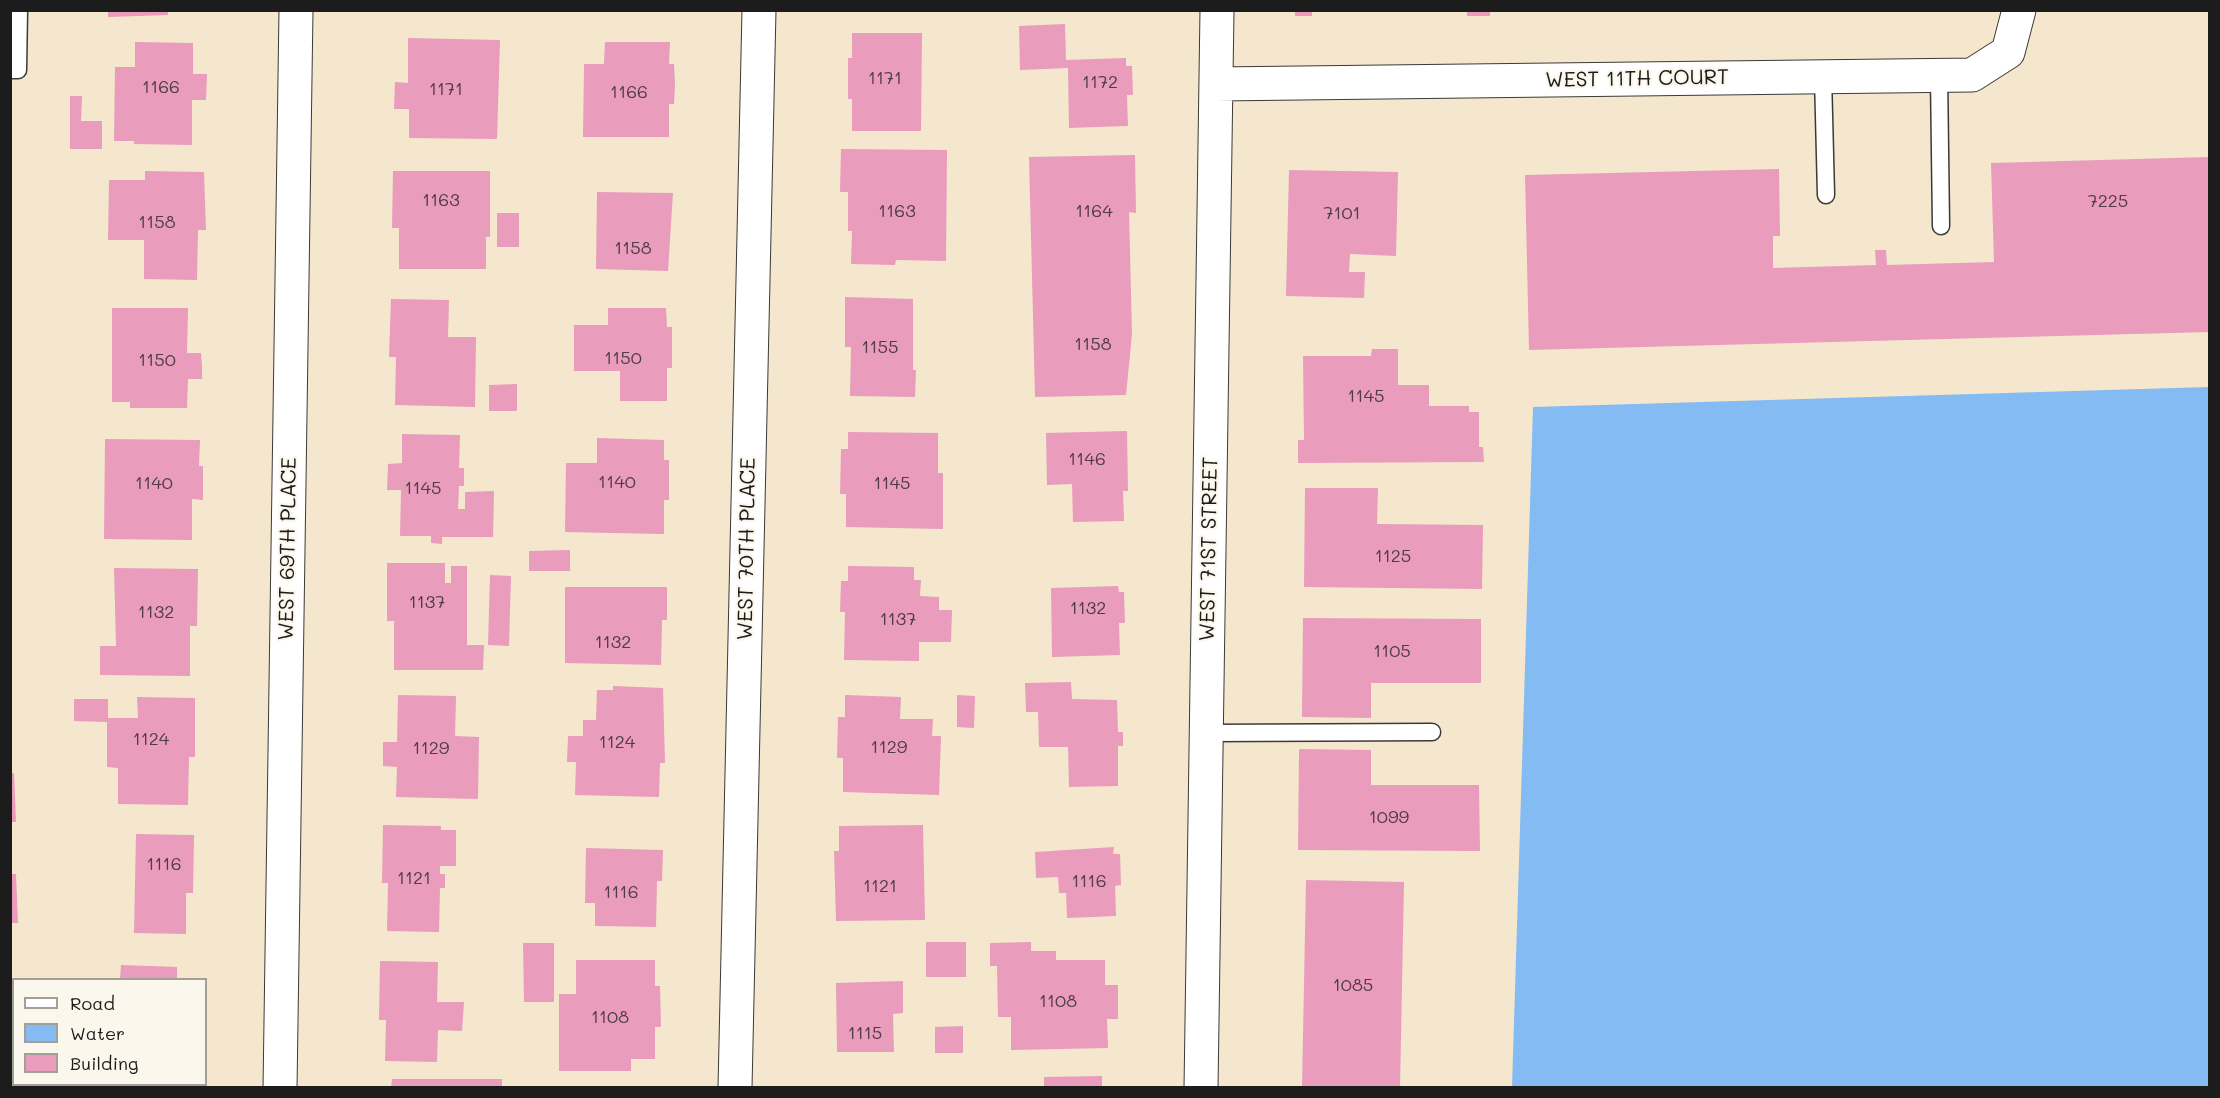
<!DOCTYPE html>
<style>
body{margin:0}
#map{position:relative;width:2220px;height:1098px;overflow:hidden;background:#f4e7ce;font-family:Mali,sans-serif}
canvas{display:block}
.frame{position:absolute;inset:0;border:12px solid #1c1c1c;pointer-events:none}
.legend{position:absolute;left:12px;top:978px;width:195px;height:108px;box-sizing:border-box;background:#fbf7ec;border:2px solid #a29f99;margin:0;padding:8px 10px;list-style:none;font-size:18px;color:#1c1c1c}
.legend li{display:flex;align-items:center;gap:12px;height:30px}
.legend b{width:30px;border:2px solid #a29f99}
</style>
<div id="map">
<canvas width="2220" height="1098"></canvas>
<div class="frame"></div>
<ul class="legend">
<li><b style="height:8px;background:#fff"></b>Road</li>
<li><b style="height:16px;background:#84bbf3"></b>Water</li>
<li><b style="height:16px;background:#e99cbc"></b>Building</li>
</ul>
</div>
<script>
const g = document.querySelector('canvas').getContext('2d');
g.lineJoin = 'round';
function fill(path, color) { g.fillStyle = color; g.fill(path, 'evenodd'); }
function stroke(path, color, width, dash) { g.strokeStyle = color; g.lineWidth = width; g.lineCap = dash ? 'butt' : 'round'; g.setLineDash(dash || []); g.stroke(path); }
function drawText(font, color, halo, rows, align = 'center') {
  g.font = font + ' Mali,sans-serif'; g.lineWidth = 4.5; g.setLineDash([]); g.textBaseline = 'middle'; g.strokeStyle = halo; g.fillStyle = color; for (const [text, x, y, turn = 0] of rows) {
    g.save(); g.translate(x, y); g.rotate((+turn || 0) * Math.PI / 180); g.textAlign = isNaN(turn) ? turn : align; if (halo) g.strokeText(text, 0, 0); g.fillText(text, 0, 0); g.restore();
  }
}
const water = new Path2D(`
 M2209,387V1087H1512L1533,407Z`);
const building = new Path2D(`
 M108,10H168V15L108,17Z
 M1295,10H1312V16H1295Z
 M1467,10H1490V16H1467Z
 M1065,24L1066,60L1126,58V66H1132L1133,95H1127L1128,126L1069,128L1068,68L1020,70L1019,26Z
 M852,33H922L921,131H852V99H848V58H852Z
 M408,38L500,40L497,139L409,138V109H394L395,82L408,83Z
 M135,42L193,43V74H207L206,100H192V145L134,144V141H114L115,67H135Z
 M605,42H670L669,64H674L675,84L674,104H669V137H583L584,64H604Z
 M70,96H82L81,121H102V149H70Z
 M841,149L947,150L946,261L896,260L895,265L851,264L852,231H848V192H840Z
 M1135,155L1136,213L1129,212L1132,334L1126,395L1035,397L1029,157Z
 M2210,157V332L1529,350L1525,175L1779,169L1780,236H1773V268L1876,265L1875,250H1886L1887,265L1994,262L1991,163Z
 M1289,170L1398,172L1396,256L1350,254L1349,272H1365L1364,298L1286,296Z
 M145,171L204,172L206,230H198L197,280L144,279V240H108L109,180H145Z
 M393,171H490V237H486V269H399V228H392Z
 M597,192L673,193L668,271L596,269Z
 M497,213H519V247H497Z
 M845,297L913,299V370H916L915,397L850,396L851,347H845Z
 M391,299L449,300L448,337H476L475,407L395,405L396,357H389Z
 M112,308H188L187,353H201L202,366V379H188L187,408H130V402H112Z
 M608,308H666L667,327H672V368H667V401H620V371H574V325H608Z
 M1372,349H1398V385H1429V406H1469V412H1479V447H1483L1484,462L1298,463V440H1304L1303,356H1371Z
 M517,384V411H489V385Z
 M1127,431L1128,491H1123L1124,521L1073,522L1072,484L1047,485L1046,433Z
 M848,432L938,433V473H943V529L846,527V494H840L841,449H848Z
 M402,434L460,435L459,468H464V486H459L458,509H465V492L494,491L493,537H442V544L431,543V536H400L401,490H387L388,464L402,463Z
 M597,438L664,440V460H669V500H664V534L565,532L566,463H597Z
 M105,439L200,440L199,466H203V500L192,499V540L104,539Z
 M1305,488H1378L1377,524L1483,525L1482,589L1304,587Z
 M570,550V571H529V551Z
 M387,563H445V583H451V566H467V645H484L483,670H394V621H387Z
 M848,566L914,567V580H921L920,596L939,597V610H952L951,642H919V661L844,660L845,612H840L841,581H848Z
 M114,568L198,569L197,626H190V676L100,675V646H116Z
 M490,575L511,576L509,646L488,645Z
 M1118,586L1119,592H1124L1125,623H1119L1120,655L1052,657L1051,588Z
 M565,587H667V620H662L661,665L565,663Z
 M1303,618L1481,619V683H1371V718L1302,717Z
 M1071,682L1072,699L1117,700L1118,732H1123V746H1118V786L1069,787L1068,747H1039L1038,712H1026L1025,683Z
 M613,686L663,688L665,763H660L659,797L575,795L576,762H567L568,736H583V720H596L597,690H613Z
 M398,695L456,696L455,736L479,737L478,799L396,797L397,767L383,766V742H397Z
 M845,695L901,697L900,719H933L932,736H941L939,795L843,792V758H837L838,717H845Z
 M957,695L975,696L974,728L957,727Z
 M137,697L195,698V757H189L188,805L118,804V768L107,767V722L74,721V699H108V718H138Z
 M1299,749L1371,750V785H1479L1480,851L1298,850Z
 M14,773L16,822H10V774Z
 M383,825L441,826V830H456V866H440V874H445V888H440L439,932L387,931L388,883H382Z
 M923,825L925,920L836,921L834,851H839V826Z
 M136,834L194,835L193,893H186V934L134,933Z
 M1114,847L1113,854H1120L1121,885L1115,886L1116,916L1067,918L1066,893H1059L1058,877L1036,878L1035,852Z
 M586,848L663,850L662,881H657L656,927L595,926V903H585Z
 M10,874H16L18,923H10Z
 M1306,880L1404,882L1400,1088H1302Z
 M926,942H966V977H926Z
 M1031,942V951H1056V960H1105V985H1118V1019H1107L1108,1048L1011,1050V1017H998L997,966H990V943Z
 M523,943H554V1002H524Z
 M576,960H655V986H660L661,1027H655V1059H631V1071H559V994H576Z
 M380,961L438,962L437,1002H464L462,1031L438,1030L437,1062L385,1061L386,1020H379Z
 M121,965L177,967V980H120Z
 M903,981V1013L893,1014L894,1052H837L836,983Z
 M963,1026V1053H935V1027Z
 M1102,1076V1088H1044V1077Z
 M392,1079H502V1088H391Z`);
const service = new Path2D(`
 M10,70H18L19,10
 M1939,75L1941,226
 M1823,76L1826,195
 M1207,733L1432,732
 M10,989H14
 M21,1084V1088`);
const minor = new Path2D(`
 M1216,84L1972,75L2008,52L2019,10
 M280,1088L296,10
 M735,1088L759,10
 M1201,1088L1217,10`);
const numberNames = [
 ["1171",885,78],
 ["1172",1100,82],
 ["1166",161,87],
 ["1171",446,89],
 ["1166",629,92],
 ["1163",441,200],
 ["7225",2108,201],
 ["1163",897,211],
 ["1164",1094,211],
 ["7101",1342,213],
 ["1158",157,222],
 ["1158",633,248],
 ["1158",1093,344],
 ["1155",880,347],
 ["1150",623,358],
 ["1150",157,360],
 ["1145",1366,396],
 ["1146",1087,459],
 ["1140",617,482],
 ["1140",154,483],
 ["1145",892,483],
 ["1145",423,488],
 ["1125",1393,556],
 ["1137",427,602],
 ["1132",1088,608],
 ["1132",156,612],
 ["1137",898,619],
 ["1132",613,642],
 ["1105",1392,651],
 ["1124",151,739],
 ["1124",617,742],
 ["1129",889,747],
 ["1129",431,748],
 ["1099",1389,817],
 ["1116",164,864],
 ["1121",414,878],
 ["1116",1089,881],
 ["1121",880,886],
 ["1116",621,892],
 ["1085",1353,985],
 ["1108",1058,1001],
 ["1108",610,1017],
 ["1115",865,1033]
];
const streetNames = [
 ["WEST 11TH COURT",1637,79,-1],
 ["WEST 69TH PLACE",288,549,-89],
 ["WEST 70TH PLACE",747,549,-89],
 ["WEST 71ST STREET",1209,549,-89]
];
fill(water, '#84bbf3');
fill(building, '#e99cbc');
stroke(service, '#3c3a37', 19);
stroke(minor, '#3c3a37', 35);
stroke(service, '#fff', 16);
stroke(minor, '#fff', 33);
drawText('18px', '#4f3c44', null, numberNames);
drawText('21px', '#1c1c1c', '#fbf7ec', streetNames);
</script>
